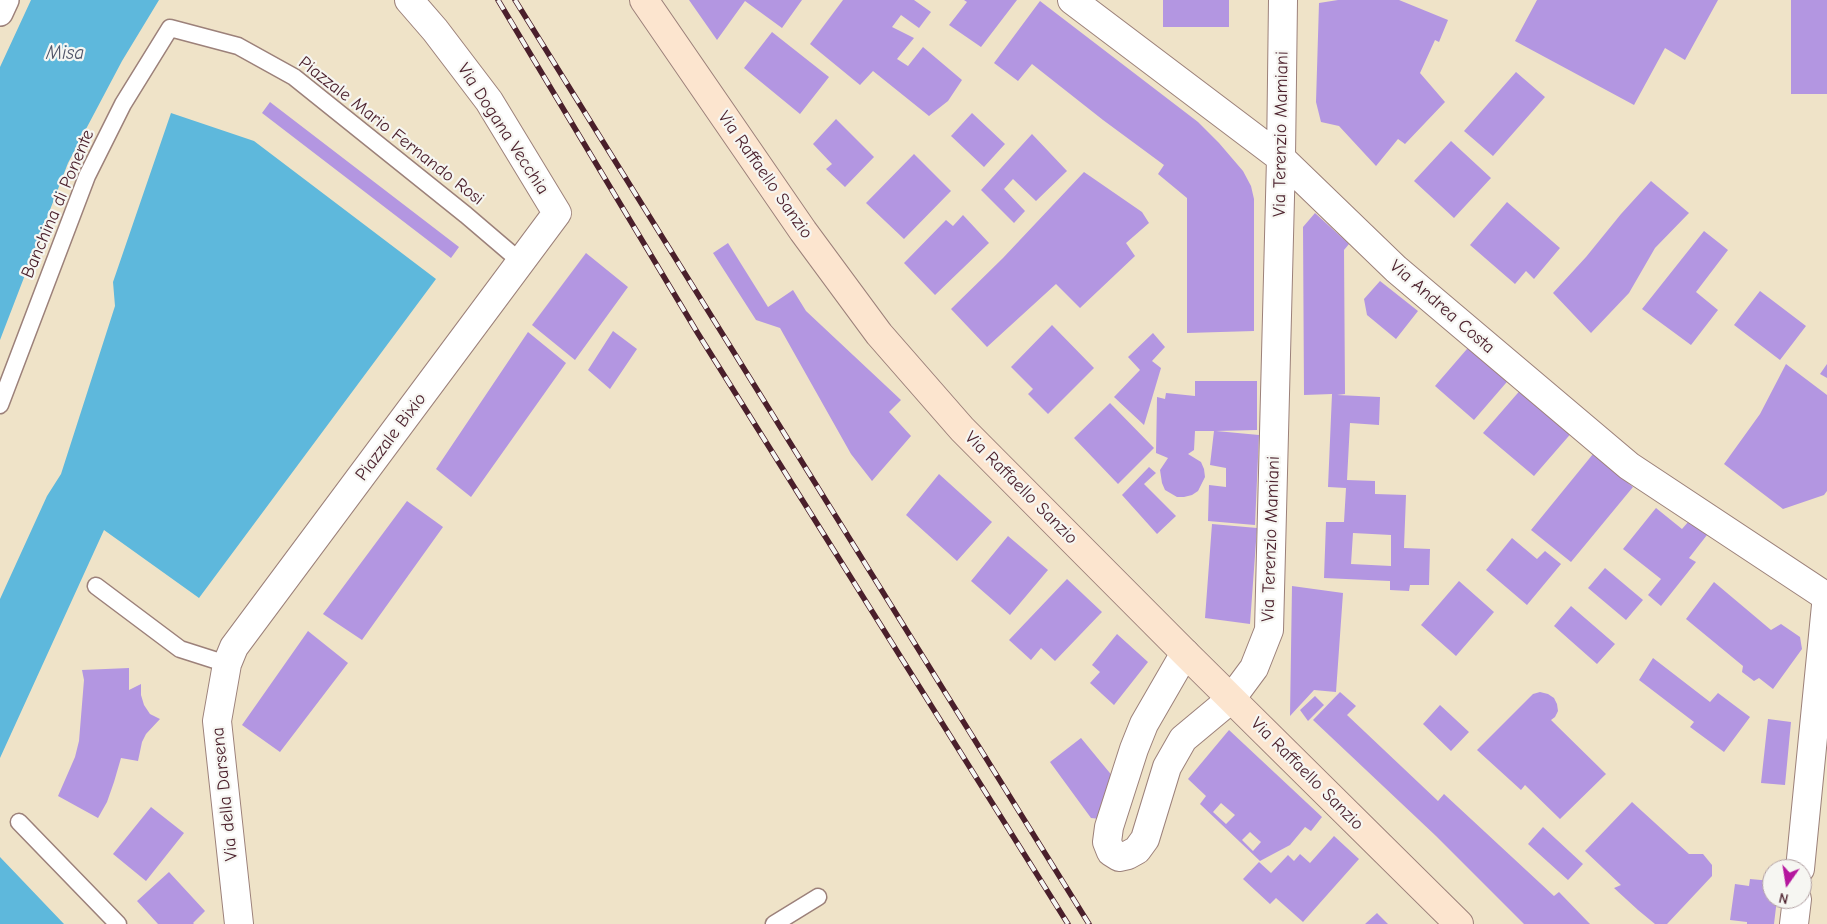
<!DOCTYPE html>
<style>
body{margin:0}
#map{position:relative;width:1827px;height:924px;overflow:hidden;background:#efe3c8;font-family:"Comic Neue",sans-serif}
canvas{display:block}
.north{position:absolute;left:1762px;top:859px;width:50px;height:50px;box-sizing:border-box;background:#f6f6f2;border:1px solid #b1a0a2;border-radius:50%;rotate:193deg;font-size:14px;font-weight:700;line-height:20px;text-align:center;color:#4a1f2b}
.north::after{content:'';display:block;margin:auto;width:18px;height:22px;background:#b5179e;clip-path:polygon(50% 0,100% 100%,50% 72%,0 100%)}
</style>
<div id="map">
<canvas width="1827" height="924"></canvas>
<div class="north">N</div>
</div>
<script>
const g = document.querySelector('canvas').getContext('2d');
g.lineJoin = 'round';
function fill(path, color) { g.fillStyle = color; g.fill(path, 'evenodd'); }
function stroke(path, color, width, dash) { g.strokeStyle = color; g.lineWidth = width; g.lineCap = dash ? 'butt' : 'round'; g.setLineDash(dash || []); g.stroke(path); }
function drawText(font, color, halo, rows, align = 'center') {
  g.font = font + ' "Comic Neue",sans-serif'; g.lineWidth = 4.5; g.setLineDash([]); g.textBaseline = 'middle'; g.strokeStyle = halo; g.fillStyle = color; for (const [text, x, y, turn = 0] of rows) {
    g.save(); g.translate(x, y); g.rotate((+turn || 0) * Math.PI / 180); g.textAlign = isNaN(turn) ? turn : align; if (halo) g.strokeText(text, 0, 0); g.fillText(text, 0, 0); g.restore();
  }
}
const water = new Path2D(`
 M31,0H159L122,61L68,163L0,340V67Z
 M171,113L254,141L436,279L199,598L104,530L0,758V599L47,496L61,474L115,306L113,282Z
 M0,857L64,924H0Z`);
const building = new Path2D(`
 M689,0H802L782,28L745,1L717,40Z
 M843,0H914L931,12L919,28L901,15L892,27L914,38L897,59L908,66L923,47L962,80L948,101L929,116L873,71L860,85L810,44Z
 M964,0H1017L981,47L949,25L967,2Z
 M1163,0H1229V27H1163Z
 M1338,0H1399L1448,20L1439,42L1435,40L1420,73L1445,102L1405,144L1398,139L1376,166L1339,126L1321,122L1316,102L1319,3Z
 M1537,0H1718L1685,60L1665,48L1634,105L1515,41Z
 M1791,0H1827V94H1791Z
 M1040,1L1198,122L1219,143L1243,171L1251,186L1254,199V331L1187,333V198L1158,174L1164,165L1103,120L1032,64L1018,81L994,63Z
 M772,32L829,77L800,114L744,68Z
 M1516,72L1545,97L1493,156L1464,131Z
 M270,102L459,247L451,258L262,113Z
 M972,113L1005,144L984,167L951,136Z
 M836,119L874,157L845,187L826,169L832,164L813,144Z
 M1032,134L1067,171L1036,201L1013,179L1004,189L1025,211L1014,223L981,190Z
 M1451,141L1491,178L1454,218L1414,181Z
 M914,154L951,191L904,239L866,203Z
 M1084,172L1142,212L1149,223L1126,243L1135,256L1080,308L1056,284L987,347L951,309L1003,258Z
 M1651,181L1689,213L1655,248L1629,293L1591,333L1553,293L1586,257L1621,214Z
 M1507,202L1560,248L1534,279L1526,271L1515,284L1470,245Z
 M1315,213L1349,244L1344,250L1345,394L1337,395L1380,397L1379,425L1350,423L1347,480L1375,481V494L1406,495L1404,548L1430,549L1429,585H1410L1409,591L1390,590V581L1324,578L1326,522H1344L1346,488L1328,487L1332,394L1304,395L1303,227ZM1353,533L1391,535V566L1351,564Z
 M963,215L989,243L935,295L904,263L946,220L953,226Z
 M1704,231L1728,250L1696,292L1718,310L1691,345L1642,309Z
 M728,243L768,307L793,290L806,311L901,400L889,412L911,436L872,481L851,454L780,328L756,320L713,253Z
 M586,253L628,287L575,360L532,325Z
 M1380,281L1418,311L1396,339L1367,315L1364,299Z
 M1760,291L1806,326L1780,360L1734,325Z
 M1052,325L1094,368L1048,414L1028,394L1033,389L1011,367Z
 M613,331L637,349L610,389L588,370Z
 M528,332L566,363L471,497L436,469Z
 M1153,333L1165,347L1152,361L1161,368L1144,425L1114,397L1140,370L1128,357Z
 M1473,342L1512,376L1474,420L1435,386Z
 M1786,364L1827,395V491L1824,495L1783,509L1724,464L1760,414Z
 M1827,364V378L1820,374Z
 M1195,381H1257V430L1216,431L1259,435L1255,525L1208,521L1209,485L1226,487V468L1210,465L1214,431H1195L1194,450L1188,454L1201,462L1204,469L1205,477L1198,491L1192,495L1184,497H1177L1165,490L1162,483L1160,470L1168,458L1156,453L1157,397L1165,399L1166,393L1195,396Z
 M1523,387L1574,430L1534,476L1483,433Z
 M1110,403L1154,448L1118,484L1074,438Z
 M1593,454L1633,487L1571,562L1531,530Z
 M1149,467L1156,473L1144,484L1176,516L1157,534L1122,495Z
 M939,474L992,522L957,561L906,515Z
 M407,501L443,527L362,640L323,614Z
 M1656,508L1682,529L1689,521L1707,535L1689,558L1696,562L1661,606L1648,595L1661,579L1623,549Z
 M1212,524L1257,528L1250,624L1205,618Z
 M1008,536L1048,570L1010,615L971,581Z
 M1512,538L1537,559L1545,551L1561,564L1527,605L1486,570Z
 M1605,568L1643,600L1626,620L1588,588Z
 M1067,579L1102,612L1055,661L1041,648L1031,660L1009,640Z
 M1459,581L1494,612L1456,656L1421,625Z
 M1714,582L1771,630L1781,624L1800,637L1802,649L1773,689L1759,678L1754,681L1742,672L1743,666L1686,619Z
 M1292,586L1343,593L1336,692L1314,690L1290,716Z
 M1571,606L1615,644L1597,664L1554,626Z
 M308,631L348,663L280,752L242,725Z
 M1117,634L1148,662L1114,705L1090,683L1100,672L1092,665Z
 M1653,658L1710,702L1718,693L1750,717L1724,752L1690,727L1694,722L1639,680Z
 M129,668V690L141,684V695L144,705L150,714L160,719L146,734L142,742L138,761L121,758L114,782L107,802L98,818L58,796L75,757L79,741L84,680L82,670Z
 M1340,692L1356,706L1347,715L1438,801L1444,794L1554,896L1559,892L1590,924H1524L1436,836L1313,720Z
 M1540,692L1548,694L1554,698L1557,704L1558,711L1555,717L1551,720L1606,774L1560,819L1525,785L1521,790L1477,750L1533,694Z
 M1315,696L1324,705L1308,721L1300,710Z
 M1440,705L1469,732L1451,751L1423,724Z
 M1768,719L1791,722L1785,785L1761,783Z
 M1229,730L1322,817L1311,831L1305,827L1290,845L1260,861L1200,804L1206,796L1188,779ZM1221,803L1235,815L1226,824L1213,812ZM1250,832L1261,842L1253,851L1242,840Z
 M1081,738L1114,778L1100,819L1091,818L1050,762Z
 M1632,802L1689,854H1703L1712,865V876L1667,924H1655L1638,910L1614,888L1621,885L1585,851Z
 M151,807L184,833L146,881L113,854Z
 M1543,827L1583,864L1568,880L1528,844Z
 M1334,836L1359,859L1303,922L1276,898L1270,904L1243,879L1259,862L1271,873L1288,855L1294,861L1300,854L1310,863Z
 M169,872L205,911L193,923L194,924H158L137,901Z
 M1750,879L1772,881V899H1777L1774,924H1747V922L1730,920L1735,884L1749,886Z
 M1377,913L1388,924H1365Z`);
const service = new Path2D(`
 M0,405L87,176L123,104L170,28L238,46L294,77L466,215L521,262
 M96,586L180,649L227,664
 M19,822L118,924
 M774,924L818,897`);
const pedestrian = new Path2D(`
 M0,13L6,0`);
const minor = new Path2D(`
 M1072,0L1281,158L1396,269L1629,466L1827,597
 M1185,653L1144,724L1134,749L1109,827L1107,842L1111,852L1119,857L1128,855L1137,850L1145,839L1167,767L1183,739L1231,699L1254,668L1269,630L1281,158L1283,0
 M239,924L217,721L227,664L234,647L557,213L489,101L435,30L409,0`);
const tertiary = new Path2D(`
 M1800,869L1827,595
 M1794,924L1797,899`);
const secondary = new Path2D(`
 M644,0L803,231L879,334L962,429L1185,653L1459,924`);
const rail = new Path2D(`
 M498,0L697,332L1068,924
 M515,0L1089,924`);
const streetNames = [
 ["Via Dogana Vecchia",503,129,57],
 ["Piazzale Mario Fernando Rosi",391,131,38],
 ["Via Terenzio Mamiani",1281,134,-89],
 ["Via Raffaello Sanzio",765,175,55],
 ["Banchina di Ponente",58,204,-67],
 ["Via Andrea Costa",1442,307,41],
 ["Piazzale Bixio",391,437,-53],
 ["Via Raffaello Sanzio",1021,488,45],
 ["Via Terenzio Mamiani",1271,539,-88],
 ["Via Raffaello Sanzio",1307,774,45],
 ["Via della Darsena",225,794,-96]
];
const waterNames = [
 ["Misa",65,54]
];
fill(water, '#5eb8dc');
fill(building, '#b396e1');
stroke(service, '#9c817a', 19);
stroke(pedestrian, '#9c817a', 28);
stroke(minor, '#9c817a', 30);
stroke(tertiary, '#9c817a', 30);
stroke(secondary, '#9c817a', 30);
stroke(service, '#fff', 16);
stroke(pedestrian, '#fff', 25);
stroke(minor, '#fff', 28);
stroke(tertiary, '#fff', 28);
stroke(secondary, '#fce5cf', 28);
stroke(rail, '#4a1f2b', 5.5);
stroke(rail, '#f6f6f2', 4, [11]);
drawText('18px', '#4a1f2b', '#f6f6f2', streetNames);
drawText('italic 19px', '#515569', '#f6f6f2', waterNames);
</script>
